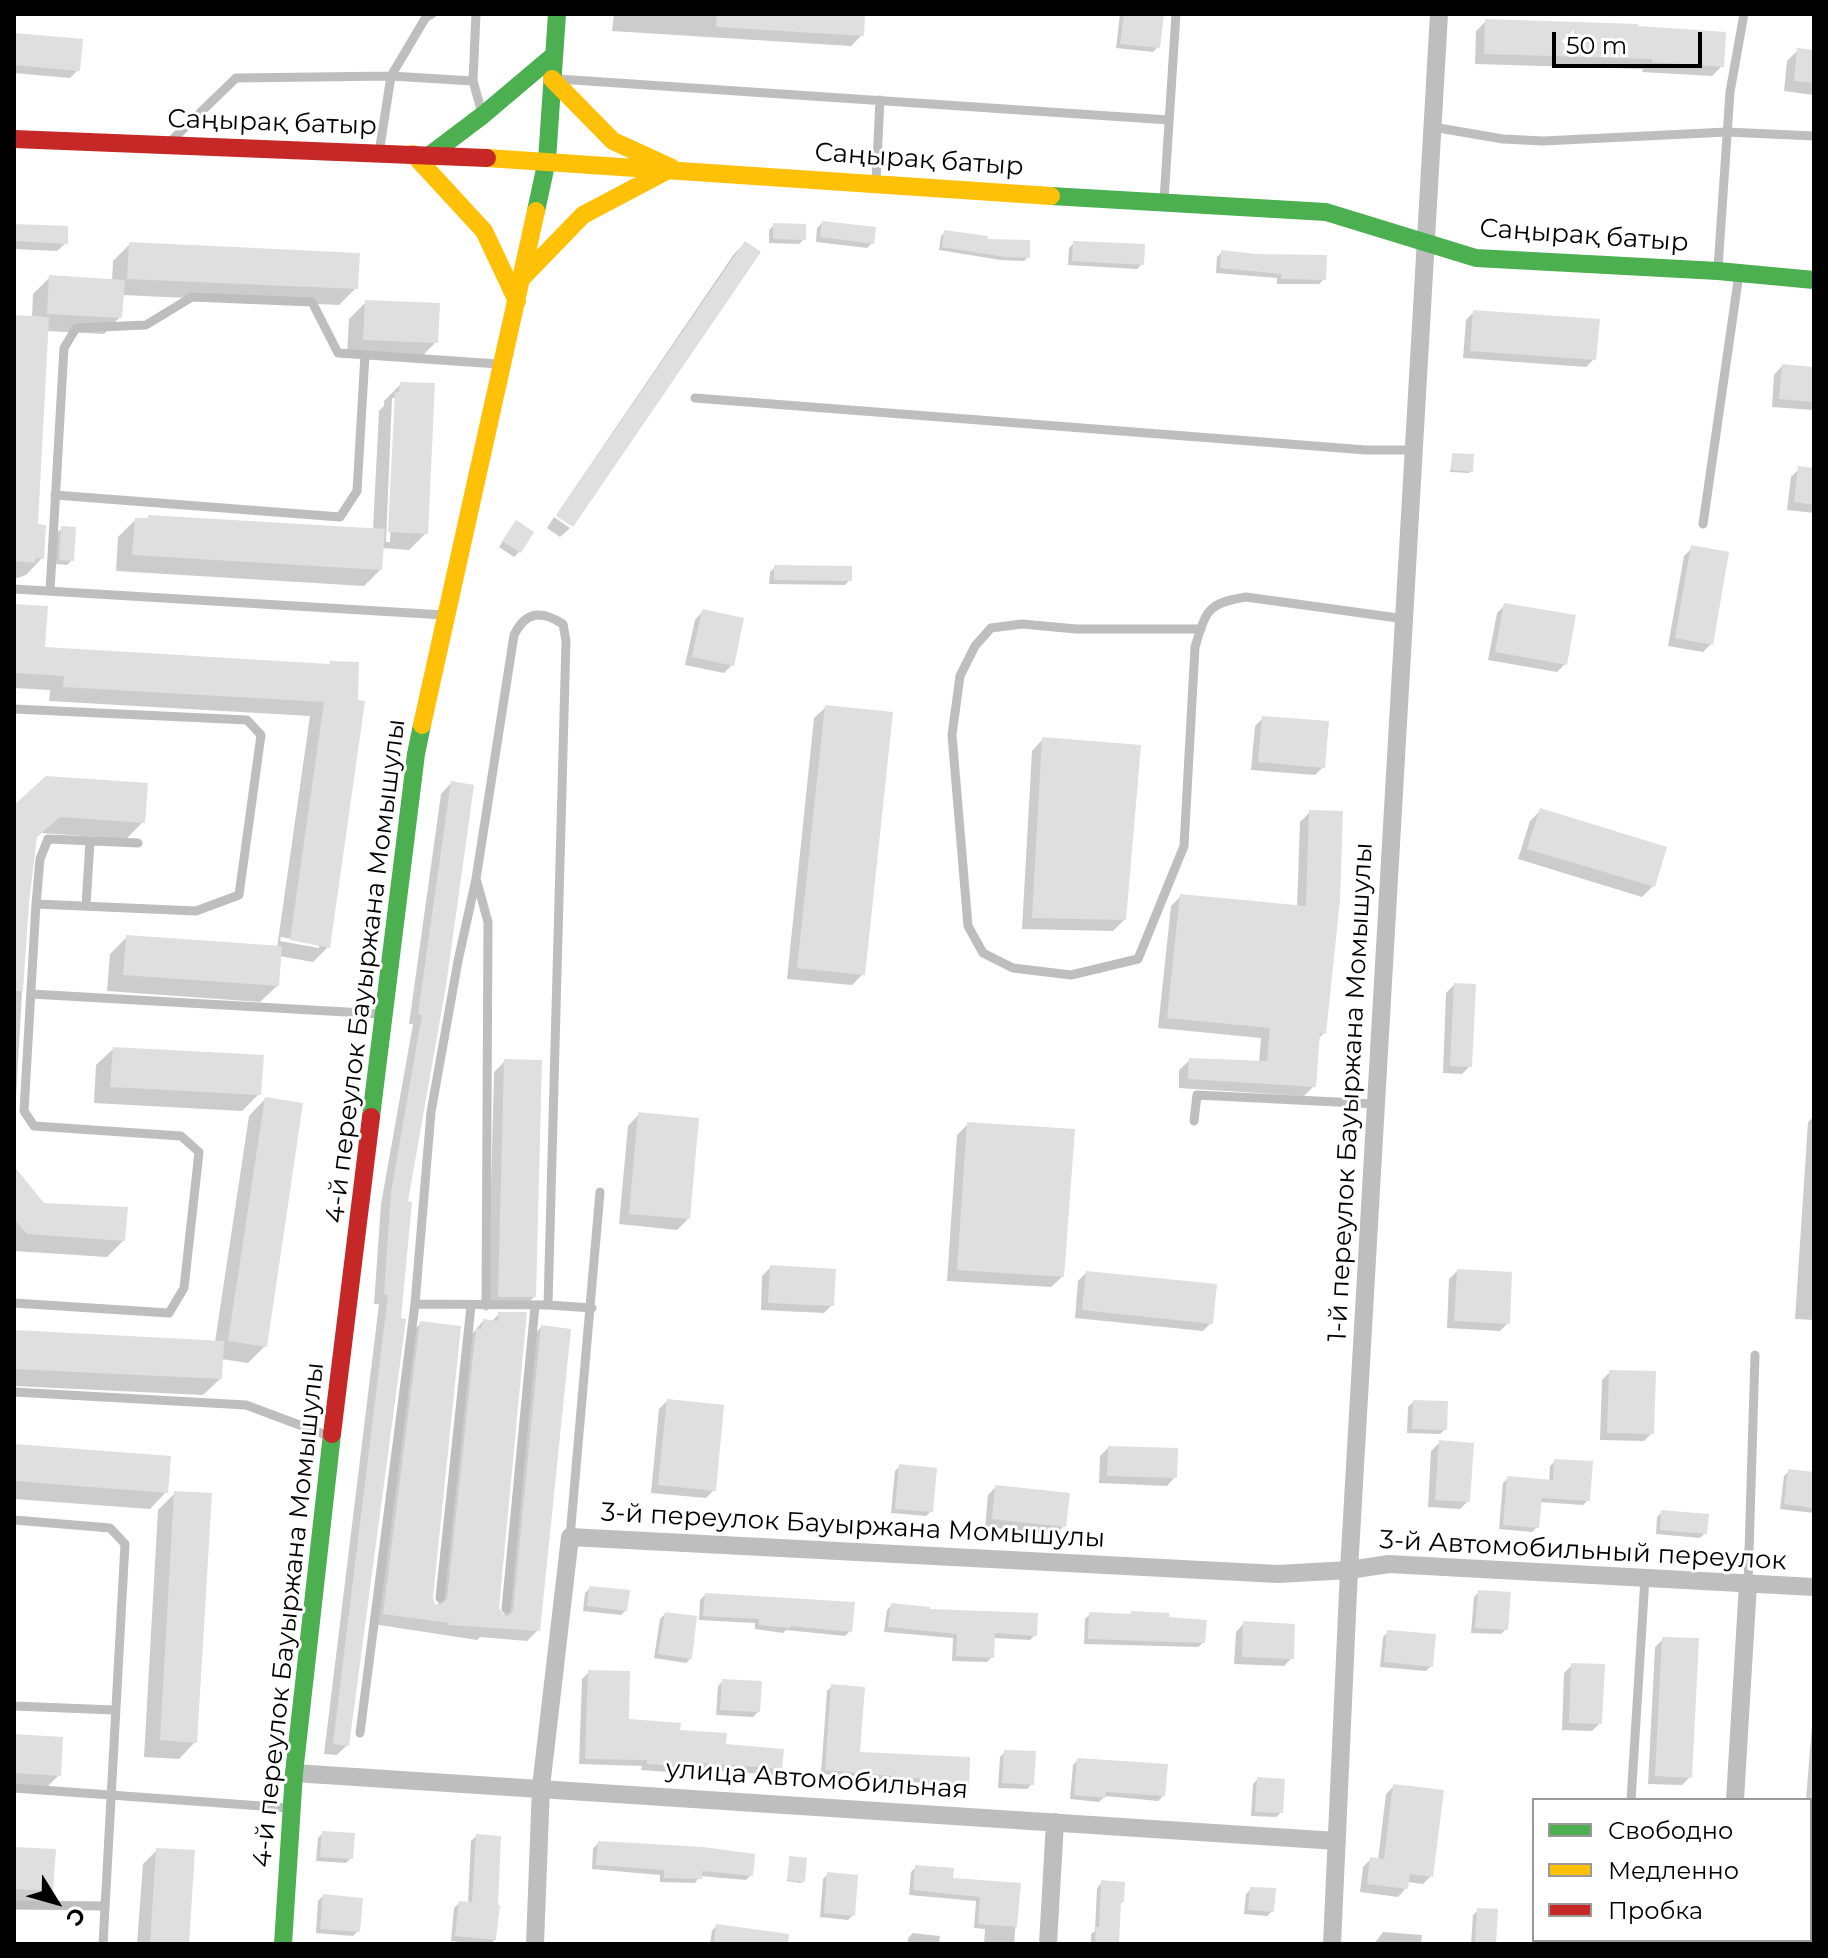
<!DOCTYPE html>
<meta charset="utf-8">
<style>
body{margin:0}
#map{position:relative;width:1828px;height:1958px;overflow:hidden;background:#fff;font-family:Montserrat,sans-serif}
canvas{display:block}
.frame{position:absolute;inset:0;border:16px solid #000;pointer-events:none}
.legend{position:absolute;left:1532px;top:1798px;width:280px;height:144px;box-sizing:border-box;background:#fff;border:2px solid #999;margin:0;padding:10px 14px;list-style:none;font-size:24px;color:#000}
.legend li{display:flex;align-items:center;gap:16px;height:40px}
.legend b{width:40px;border:2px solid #999}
.north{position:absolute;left:16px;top:1862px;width:80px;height:80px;-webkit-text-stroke:6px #fff;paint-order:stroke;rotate:127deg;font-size:22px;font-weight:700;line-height:32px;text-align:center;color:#000}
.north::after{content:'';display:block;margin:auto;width:28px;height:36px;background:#000;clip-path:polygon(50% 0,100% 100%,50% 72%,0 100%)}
.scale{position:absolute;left:1552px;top:32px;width:150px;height:36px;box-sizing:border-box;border:4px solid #000;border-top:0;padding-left:10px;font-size:24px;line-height:28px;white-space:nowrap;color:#000;-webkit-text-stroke:6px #fff;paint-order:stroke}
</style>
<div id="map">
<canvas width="1828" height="1958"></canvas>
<div class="frame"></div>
<ul class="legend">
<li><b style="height:10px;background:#4caf50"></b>Свободно</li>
<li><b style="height:10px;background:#ffc107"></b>Медленно</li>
<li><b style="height:10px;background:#c62828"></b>Пробка</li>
</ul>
<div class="north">С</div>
<div class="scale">50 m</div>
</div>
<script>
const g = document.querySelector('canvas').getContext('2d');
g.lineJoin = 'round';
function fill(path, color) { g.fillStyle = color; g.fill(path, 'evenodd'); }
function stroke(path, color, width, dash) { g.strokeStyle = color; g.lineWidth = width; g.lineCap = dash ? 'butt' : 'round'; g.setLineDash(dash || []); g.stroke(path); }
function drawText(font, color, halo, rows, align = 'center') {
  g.font = font + ' Montserrat,sans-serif'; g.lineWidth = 6; g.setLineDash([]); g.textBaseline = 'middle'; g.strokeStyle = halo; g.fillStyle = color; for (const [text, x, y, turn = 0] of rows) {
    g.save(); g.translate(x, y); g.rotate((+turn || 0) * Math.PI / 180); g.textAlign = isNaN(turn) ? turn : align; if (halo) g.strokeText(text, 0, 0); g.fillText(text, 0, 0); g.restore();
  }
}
const shadow = new Path2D(`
 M614,14H863L862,35L851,46L612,31Z
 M1120,14H1162L1158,47L1153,52L1116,48Z
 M1486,21L1722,66L1712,76L1642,72L1643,69L1475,64L1476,31Z
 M14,35L78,70L70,78L14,73Z
 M1798,50L1814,52V95L1784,91L1787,61Z
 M822,223L872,243L867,248L816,242L817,228Z
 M774,225L804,239L799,244L769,243V230Z
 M14,226L66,243L57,251L14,249Z
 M945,232L985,241L1028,257L1024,261L1001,260L939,250L941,236Z
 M745,243L572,525L557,514L734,254Z
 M1074,243L1142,264L1137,269L1068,265L1069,248Z
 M130,244L356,288L339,305L122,295L120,317L104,334L47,331L35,526L42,558L26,575L14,579V317L32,318L33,294L50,277L112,281L113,261Z
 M1222,252L1324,279L1319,284H1277V278L1216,273L1217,257Z
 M366,302L436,342L419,359L347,356L349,319Z
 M1474,312L1594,359L1586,367L1463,358L1466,320Z
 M1782,366L1814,369V410L1772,407L1774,375Z
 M401,384L426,533L409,550L382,548L381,569L364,586L116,571L118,537L135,520H145L149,517L373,530L379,411L384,406V401ZM392,398H396L390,542H386Z
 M1453,455L1471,471L1469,473L1450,472Z
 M1799,469L1814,470V513L1787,510L1791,477Z
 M554,517L570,528L560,537L547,528Z
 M62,528L72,560L67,565L55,564L57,533Z
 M511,528L519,552L514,557L499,547Z
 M1692,548L1711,644L1703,652L1668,646L1684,556Z
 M775,567L850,580L845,585L769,584L770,572Z
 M1505,605L1565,664L1557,672L1488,660L1497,613Z
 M14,606L43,649L327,666L331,663L328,947L313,962L279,956L277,986L260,1002L107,991L110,954L127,937L277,948L310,716L49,701L50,690L14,688ZM281,937L319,944V948L280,941Z
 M703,611L732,665L724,673L685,665L695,620Z
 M826,707L863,974L852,985L787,979L814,718Z
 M1263,718L1323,767L1315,775L1251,770L1255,726Z
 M1043,739L1124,920L1113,931L1022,929L1032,751Z
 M451,783L347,1745L337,1755L324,1754L379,1304H374L381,1204L413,1024H409L441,794Z
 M14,807L143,822L126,839L41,833L35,838L27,903L14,1133Z
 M1541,810L1653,886L1642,897L1518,859L1530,821Z
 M1310,812L1324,1033L1318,1039L1314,1086L1304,1096L1179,1088V1070L1190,1060L1259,1062L1261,1038L1158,1028L1171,906L1181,896L1297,907L1300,822Z
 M1454,985L1470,1066L1462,1074L1443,1073L1446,993Z
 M113,1049L259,1094L242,1111L94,1103L96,1065Z
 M505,1061L534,1297L523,1308L488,1307L494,1072Z
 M265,1099V1346L248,1363L221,1359L220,1379L203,1395L14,1386V1332L215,1342L249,1116Z
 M639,1114L688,1219L677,1230L619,1224L628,1126Z
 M1814,1116V1320L1795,1319L1808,1122Z
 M968,1124L1063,1276L1051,1287L947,1281L957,1135Z
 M14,1169L43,1205L124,1240L107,1257L14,1251Z
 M770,1268L832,1305L824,1313L761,1310L762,1276Z
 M1457,1271L1508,1323L1500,1331L1447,1328L1449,1279Z
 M1086,1273L1211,1323L1203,1331L1075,1318L1078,1281Z
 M499,1314L496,1609L504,1618L530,1339L541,1327L538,1630L527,1641L480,1637L477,1640L373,1624L410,1334L421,1323L430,1597L433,1605L438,1607L466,1341L483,1321L491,1322Z
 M1610,1372L1652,1433L1644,1441L1600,1440L1602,1380Z
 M667,1401L714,1490L706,1498L651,1493L659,1409Z
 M1413,1402L1445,1429L1440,1434L1407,1433L1408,1407Z
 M1440,1442L1468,1501L1460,1509L1428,1507L1431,1451Z
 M14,1446L166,1492L150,1509L14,1499Z
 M1108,1448L1175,1477L1167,1486L1099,1483L1100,1456Z
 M1555,1461L1588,1500L1583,1505L1539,1502L1537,1527L1532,1532L1499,1529L1503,1483L1508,1478L1549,1482L1550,1466Z
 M900,1466L931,1511L926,1516L891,1513L895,1471Z
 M1789,1471L1814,1474V1513L1780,1509L1784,1476Z
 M996,1487L1064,1526L1056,1534L985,1527L988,1495Z
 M175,1493L195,1742L179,1759L144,1757L158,1510Z
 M1662,1512L1705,1533L1700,1538L1656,1534L1657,1517Z
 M590,1588L626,1610L621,1615L583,1611L585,1593Z
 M1479,1592L1506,1629L1501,1634L1471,1633L1474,1597Z
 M705,1595L850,1631L845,1636L786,1630L783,1633L755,1629V1623L699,1620L700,1600Z
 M892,1605L928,1611L1035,1635L1030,1640L993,1638L992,1657L987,1662L952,1661L953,1638L884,1632L887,1610Z
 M1132,1613L1204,1642L1198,1647L1084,1644L1085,1619L1090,1614L1128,1616Z
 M665,1614L691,1658L686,1663L654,1658L660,1619Z
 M1244,1623L1292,1658L1284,1666L1234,1664L1236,1632Z
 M1388,1632L1431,1666L1426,1671L1380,1667L1383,1637Z
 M1663,1639L1690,1777L1682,1785L1648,1784L1655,1647Z
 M1572,1665L1600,1723L1592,1731L1562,1730L1564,1673Z
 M589,1672L627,1721L678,1732L724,1746L780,1768L773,1775L674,1767L669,1772L641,1770L642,1766L579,1764L582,1679Z
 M723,1681L758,1712L753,1717L716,1715L718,1686Z
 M832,1686L858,1754L967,1788L962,1793L923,1792V1783L821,1774L827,1691Z
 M1814,1699V1818H1810V1800H1806Z
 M14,1736L59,1775L42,1792L14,1790Z
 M1005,1752L1032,1784L1027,1789L998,1788L1000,1757Z
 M1078,1760L1163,1796L1158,1801L1105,1796L1099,1802L1070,1799L1073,1765Z
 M1258,1779L1281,1812L1276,1817L1251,1816L1253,1784Z
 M1394,1786L1431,1876L1423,1884L1407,1882L1406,1888L1398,1897L1360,1892L1363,1867L1371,1859L1378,1860L1386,1794Z
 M323,1833L351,1858L346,1863L316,1861L318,1838Z
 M476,1836L495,1939L491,1944H460V1942L451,1941L454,1908L459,1903L468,1904L471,1841Z
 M598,1843L751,1875L746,1880L700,1876L695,1883L660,1882V1875L592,1869L593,1849Z
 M14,1849L51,1890L34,1907L14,1906Z
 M157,1850L186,1944H137L143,1864Z
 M790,1859L803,1881L801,1883L787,1881Z
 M916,1867L951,1880L1019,1885L1014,1944H984L985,1929L974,1928L976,1901L909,1895L911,1872Z
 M828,1874L853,1915L848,1920L820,1917L823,1879Z
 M1102,1882L1122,1902L1119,1905L1116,1944H1091V1934L1095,1931L1097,1888Z
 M1251,1889L1272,1911L1267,1916L1244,1914L1246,1894Z
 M323,1896L358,1931L353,1936L316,1933L318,1901Z
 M1478,1910L1494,1943L1493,1944H1471L1473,1915Z
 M716,1926L757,1944H710L712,1931Z
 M1383,1932L1422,1935L1421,1944H1374Z
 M913,1933L940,1936L939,1944H908V1938Z`);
const building = new Path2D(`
 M717,14H865L864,36L716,27Z
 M1124,14H1164L1160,48L1120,44Z
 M1485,19L1638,24V26L1726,32L1724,67L1652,62V59L1484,54Z
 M14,33L83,39L80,71L14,65Z
 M1797,48L1814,50V83L1794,81Z
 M822,221L876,227L874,244L820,237Z
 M773,223L806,224V240L773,239Z
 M14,224L68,226V244L14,241Z
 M944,230L988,236L987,239L1030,240V258L1005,257L942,247Z
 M745,241L761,252L573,527L556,516Z
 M1073,241L1145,244L1144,265L1072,261Z
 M129,242L360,253L358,289L127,279Z
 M1221,250L1256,254L1327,255L1326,280L1281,279V274L1220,268Z
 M49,275L125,280L122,318L47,314Z
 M365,300L440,303L438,343L363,340Z
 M1473,310L1600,319L1596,360L1470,351Z
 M14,315L49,317L38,524L46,525L44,559L36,558L35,563L14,561Z
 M1782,364L1814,367V402L1779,399Z
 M400,382L435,383L428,534L388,532L395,392H399Z
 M1452,453L1474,454L1473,472L1451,470Z
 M1798,466L1814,468V505L1794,502Z
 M148,515L385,529L382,570L132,555L135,518H148Z
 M516,520L534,532L521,553L502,541Z
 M61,526L76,527L74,561L59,560Z
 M1691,545L1729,552L1713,645L1675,638Z
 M774,565L852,566V581L774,580Z
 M1504,603L1576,615L1567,665L1495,652Z
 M14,604L48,606L45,647L330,664V661L359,662L358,700L365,701L330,948L290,940L324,702L63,687L64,676L14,673Z
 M702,609L744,618L734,666L692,657Z
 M825,705L893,712L865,975L797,968Z
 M1262,716L1329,721L1325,768L1258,762Z
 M1042,737L1141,745L1126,920L1032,918Z
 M46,776L148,783L145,823L60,817L37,837L29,903L23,991H14V805Z
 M451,781L474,785L446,986L408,1201L412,1202L401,1318L406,1319L349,1746L333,1744L388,1295L384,1294L391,1192L422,1015L418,1014Z
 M1540,808L1667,847L1655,887L1527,849Z
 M1309,810L1343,811L1340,900L1326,1034L1320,1033L1316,1087L1188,1079L1189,1058L1267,1061L1270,1028L1167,1018L1180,894L1306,906Z
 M126,935L282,946L279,986L123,975Z
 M1454,983L1476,984L1472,1067L1450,1066Z
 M113,1047L264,1055L261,1095L110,1087Z
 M504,1059L542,1060L536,1297H498Z
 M265,1097L303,1103L267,1347L228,1341Z
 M638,1112L699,1118L690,1219L629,1214Z
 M967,1122L1075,1129L1064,1277L957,1270Z
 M14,1166L44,1203L128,1207L125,1241L27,1234L14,1219Z
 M770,1265L836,1269L834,1306L768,1303Z
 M1457,1269L1512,1272L1510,1324L1454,1321Z
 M1086,1271L1217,1284L1213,1324L1082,1310Z
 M498,1312H527L499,1608L505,1616L510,1615L513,1610L541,1325L571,1329L540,1631L448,1625L449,1623L383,1614L420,1321L461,1326L433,1597L435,1604L440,1605L447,1599L476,1328L482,1329L483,1319L498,1321Z
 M14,1330L224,1341L222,1379L14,1369Z
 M1609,1370L1656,1371L1654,1434L1607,1433Z
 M667,1399L724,1405L716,1491L658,1485Z
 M1413,1400L1448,1401L1447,1430L1412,1429Z
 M1439,1440L1474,1443L1470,1502L1435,1500Z
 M14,1444L171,1456L168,1493L14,1481Z
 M1108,1446L1178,1448L1177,1478L1107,1476Z
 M1554,1459L1593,1461L1590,1501L1542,1498L1539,1528L1503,1525L1507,1476L1553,1480Z
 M899,1464L937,1468L933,1512L895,1509Z
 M1788,1469L1814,1472V1508L1784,1504Z
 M995,1485L1070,1493L1066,1527L992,1519Z
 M174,1491L212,1493L197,1743L160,1740Z
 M1661,1510L1709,1514L1707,1534L1660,1530Z
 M589,1586L630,1590L627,1611L587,1606Z
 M1478,1590L1511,1592L1508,1630L1475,1628Z
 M705,1593L855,1602L852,1632L791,1626L790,1628L759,1625V1619L703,1616Z
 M891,1603L930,1607V1609L1038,1613L1037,1636L995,1633L994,1658L956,1656L957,1634L888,1627Z
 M1131,1611L1170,1613L1169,1617L1207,1620L1205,1643L1088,1639L1089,1612L1131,1614Z
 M665,1612L697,1616L692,1659L658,1654Z
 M1243,1621L1295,1624L1294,1659L1242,1657Z
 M1387,1630L1436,1634L1433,1667L1384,1662Z
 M1662,1637L1699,1638L1692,1778L1655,1776Z
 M1571,1663L1605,1664L1602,1724L1569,1723Z
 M588,1670L630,1671L629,1719L681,1723L680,1730L727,1733L726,1744L784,1749L782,1769L678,1761L677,1766L647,1764V1760L585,1759Z
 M722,1679L762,1681L760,1712L720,1710Z
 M831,1684L865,1687L860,1752L970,1757L969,1789L927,1788V1779L825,1770Z
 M14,1734L63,1737L61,1776L14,1773Z
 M1004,1750L1036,1751L1034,1785L1002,1783Z
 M1077,1758L1168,1764L1165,1796L1106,1792V1798L1074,1795Z
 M1257,1777L1285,1779L1283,1813L1255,1812Z
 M1393,1784L1444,1790L1433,1877L1410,1874L1408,1889L1367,1884L1370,1857L1384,1859Z
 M322,1831L355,1833L353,1859L320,1857Z
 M476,1834L501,1836L498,1905H500L496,1940L455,1936L459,1901L472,1902Z
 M598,1841L703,1847L755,1854L753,1876L702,1871V1879L664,1878V1870L596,1865Z
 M14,1847L56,1849L53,1891L14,1889Z
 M156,1848L195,1850L189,1944H150Z
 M789,1856L807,1858L805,1882L788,1880Z
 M915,1865L954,1868L953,1878L1021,1883L1017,1927L978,1924L980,1897L913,1890Z
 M827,1872L858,1875L855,1916L824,1913Z
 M1101,1880L1125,1882L1124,1902H1121L1119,1944H1095L1096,1927H1099Z
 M1250,1887L1276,1888L1274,1912L1248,1910Z
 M323,1894L363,1898L360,1932L320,1929Z
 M1477,1908L1498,1909L1496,1944L1475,1943Z
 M716,1924L789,1934L788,1944H714Z`);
const lane = new Path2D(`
 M476,14L473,81L482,113
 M558,79L1169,120
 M1433,127L1503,139L1543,141L1727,132L1814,136
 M172,140L236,78L391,76L473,81
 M379,153L391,76L426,17L432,14
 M876,181L880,100
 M1164,200L1176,14
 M1718,268L1730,92L1744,14
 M695,398L1366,450H1414
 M55,495L340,517L357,491L365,355
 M1703,524L1739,274
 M14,589L444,615
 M50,591L64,348L76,328L146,325L192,297L312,302L338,353L498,364
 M1201,629H1076L1022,624L991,628L975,646L960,676L952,735L968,926L983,953L1013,968L1071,975L1138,959L1184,846L1195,647C1206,611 1207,603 1246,597L1405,619
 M14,709L247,720L261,735L239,895L196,911L36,904
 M477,882L488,922L486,1306
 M86,906L90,841
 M31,994L381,1014
 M1194,1121L1197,1095L1376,1104
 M14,1303L169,1313L184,1288L199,1152L181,1136L34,1126L24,1111L36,904L40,859L48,839L138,843
 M548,1305L566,641L563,624C541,610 526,611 514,635L476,879L458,961L431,1112L415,1304L548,1305L592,1308
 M14,1392L246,1405L329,1436
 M14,1520L110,1528L125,1544L103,1944
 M570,1537L600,1192
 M1748,1584L1755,1355
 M440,1598L471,1306
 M506,1609L535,1306
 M14,1706L114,1710
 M360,1733L415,1304
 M14,1788L289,1808
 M1631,1800L1645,1578
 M14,1905L105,1906
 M1622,1944V1940`);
const street = new Path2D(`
 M294,1773L1337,1841
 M1735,1800L1748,1584
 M1810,1863H1814
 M535,1944L541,1787L570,1537L1278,1574L1349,1570L1389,1564L1814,1587
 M1048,1944L1055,1822
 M1332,1944L1349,1570L1439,14
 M1727,1944V1940`);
const fast = new Path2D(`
 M430,155L483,115L554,55
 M1051,196L1326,212L1476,258L1718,271L1814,280
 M536,211L547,160L557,14
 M371,1117L416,754L422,725
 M283,1944L294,1773L332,1434`);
const slow = new Path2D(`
 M413,154L484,231L517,301
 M487,158L1051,196
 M522,278L583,215L672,168L613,141L552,79
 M422,725L536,211`);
const jam = new Path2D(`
 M14,139L487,158
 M332,1434L371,1117`);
const streetNames = [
 ["Саңырақ батыр",272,123,2],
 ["Саңырақ батыр",919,160,4],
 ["Саңырақ батыр",1584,236,4],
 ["4-й переулок Бауыржана Момышулы",366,971,-83],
 ["1-й переулок Бауыржана Момышулы",1351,1092,-87],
 ["3-й переулок Бауыржана Момышулы",853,1526,3],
 ["3-й Автомобильный переулок",1583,1551,3],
 ["4-й переулок Бауыржана Момышулы",289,1615,-84],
 ["улица Автомобильная",817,1780,4]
];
fill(shadow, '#0003');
fill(building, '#dfdfdf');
stroke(lane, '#bebebe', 9);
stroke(street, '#bebebe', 18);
stroke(fast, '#4caf50', 18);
stroke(slow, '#ffc107', 18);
stroke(jam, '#c62828', 18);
drawText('26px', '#000', '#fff', streetNames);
</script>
